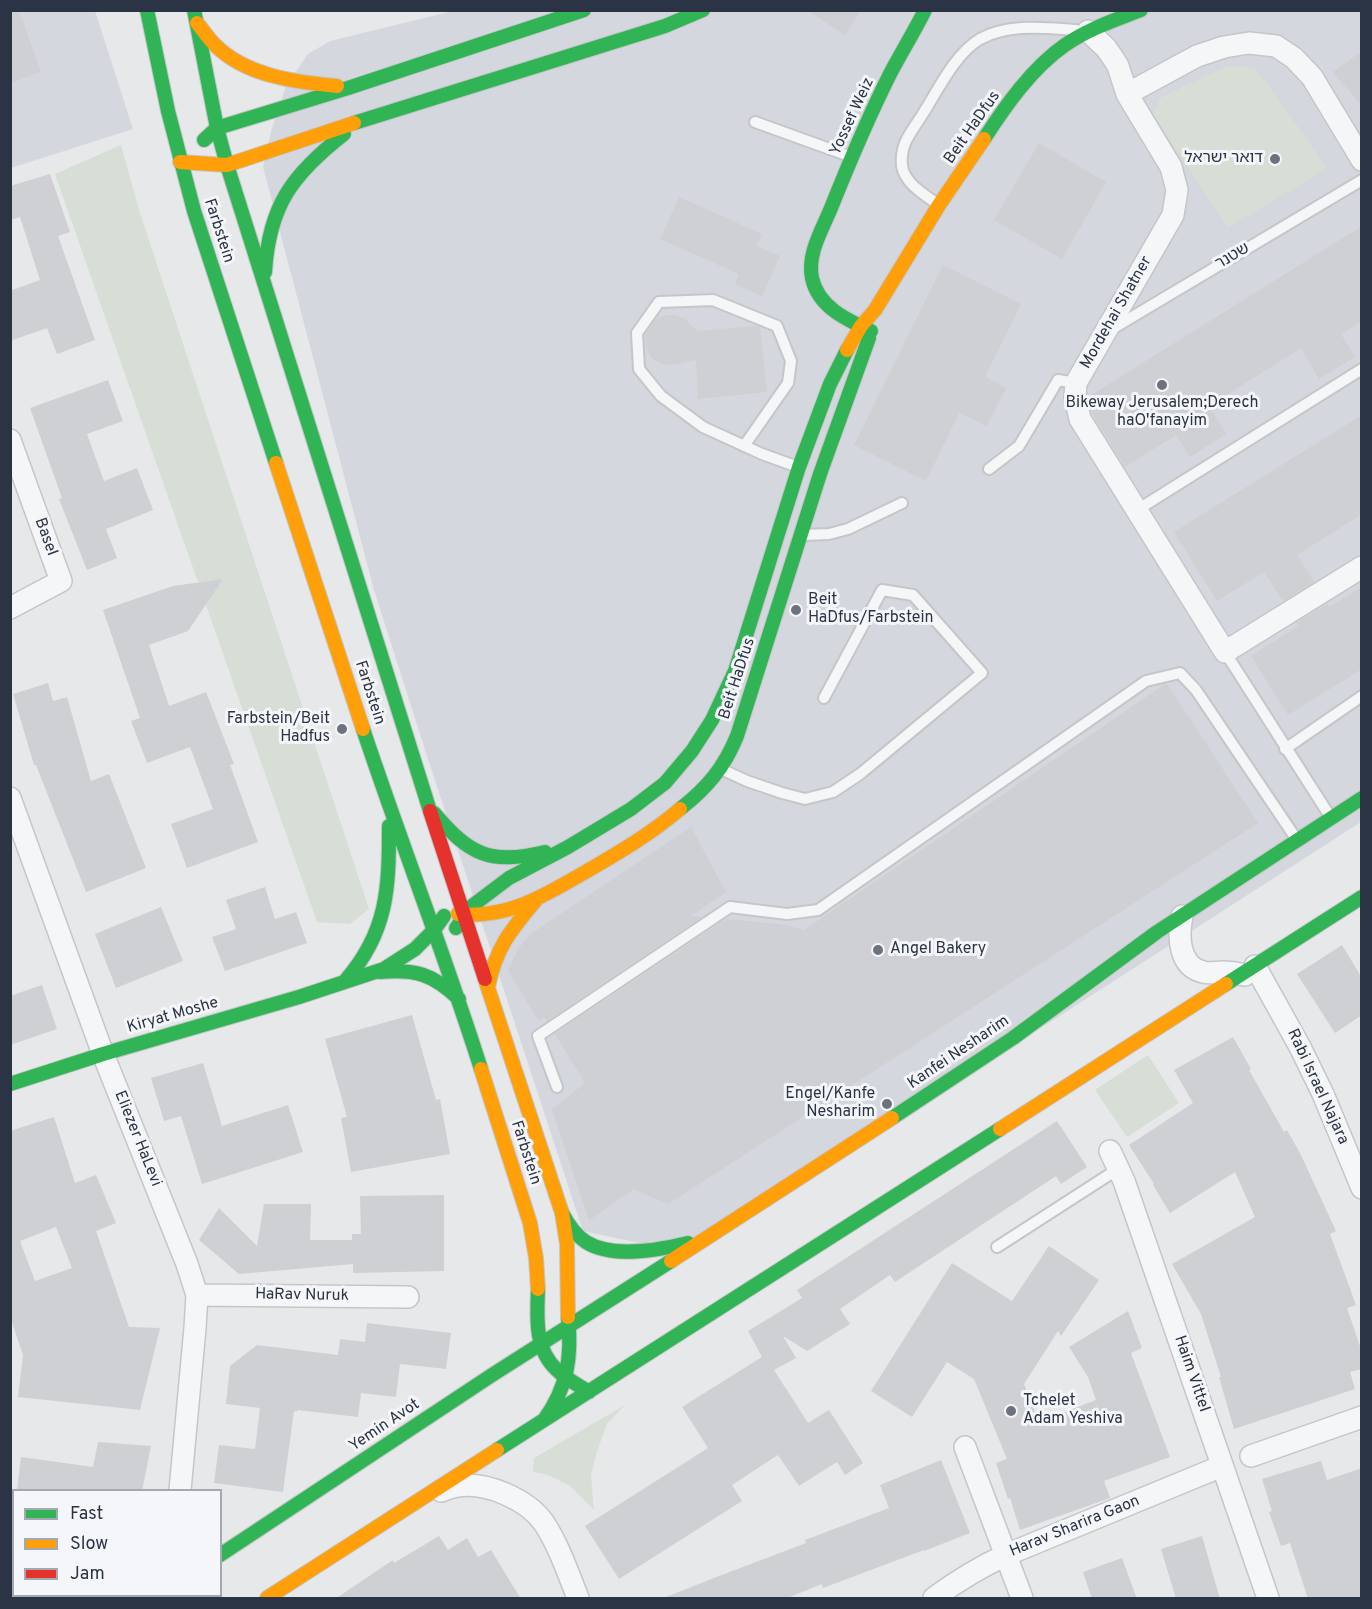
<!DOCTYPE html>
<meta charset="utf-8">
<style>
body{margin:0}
#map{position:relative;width:1372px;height:1609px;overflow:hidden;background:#e6e8ea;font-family:Overpass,sans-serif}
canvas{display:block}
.frame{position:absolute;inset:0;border:12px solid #2b3445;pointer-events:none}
.legend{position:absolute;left:12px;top:1489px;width:210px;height:108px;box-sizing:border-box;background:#f4f6f9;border:2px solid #a4a8b1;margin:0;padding:8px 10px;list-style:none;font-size:18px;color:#2b3445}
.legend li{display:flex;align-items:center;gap:12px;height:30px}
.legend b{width:30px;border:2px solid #a4a8b1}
</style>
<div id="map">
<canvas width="1372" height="1609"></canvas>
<div class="frame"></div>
<ul class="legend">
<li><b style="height:8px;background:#30b455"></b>Fast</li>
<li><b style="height:8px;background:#ff9f0a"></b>Slow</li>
<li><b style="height:8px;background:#e5322d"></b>Jam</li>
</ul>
</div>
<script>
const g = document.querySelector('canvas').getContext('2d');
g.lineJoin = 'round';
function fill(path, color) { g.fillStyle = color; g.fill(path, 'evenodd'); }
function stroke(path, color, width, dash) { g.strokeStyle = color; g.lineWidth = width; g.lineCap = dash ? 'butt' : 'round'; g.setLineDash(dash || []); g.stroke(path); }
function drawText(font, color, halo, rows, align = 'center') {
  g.font = font + ' Overpass,"Noto Sans Hebrew",sans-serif'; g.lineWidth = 6; g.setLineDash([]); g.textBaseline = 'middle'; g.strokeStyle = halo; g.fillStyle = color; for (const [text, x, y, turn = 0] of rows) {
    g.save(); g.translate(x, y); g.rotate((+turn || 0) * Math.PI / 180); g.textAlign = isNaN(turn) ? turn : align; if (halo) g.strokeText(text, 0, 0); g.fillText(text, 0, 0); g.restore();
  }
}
const built = new Path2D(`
 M10,11H95L133,129L11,168Z
 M453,11H1361V822L730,1228L672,1250L583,1231L428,759L374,590L263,167L272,128L286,86L308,54L330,41Z`);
const green = new Path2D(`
 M1227,66L1254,67L1276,95L1327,169L1228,228L1153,114L1160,98Z
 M121,145L139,210L369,909L350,924L317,922L55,174Z
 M1148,1055L1179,1103L1127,1137L1095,1090Z
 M625,1405L607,1424L597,1451L591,1476L594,1510L570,1486L548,1475L533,1472L534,1458Z`);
const building = new Path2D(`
 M10,10H19L41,72L10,83Z
 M807,10H861L845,35Z
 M1362,51V106L1333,72Z
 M1039,143L1106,182L1062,259L994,220Z
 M50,174L70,232L58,236L95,340L57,354L47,328L10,341V291L40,280L20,217L10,220V186Z
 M679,197L762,234L756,246L780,256L762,296L735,284L739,274L660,239Z
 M1362,226V321L1341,334L1355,357L1319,379L1301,348L1209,406L1226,434L1190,457L1176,435L1125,467L1092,413L1088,397Z
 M943,265L1021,304L985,377L1006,388L987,426L959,413L926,481L854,445Z
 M667,315H676L685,319L697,331L756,326L760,327L767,392L698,399L696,360L670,365L662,364L654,360L649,354L646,347V334L656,319Z
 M108,380L123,421L87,434L104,481L137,468L153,510L106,529L117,558L87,570L59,499L62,498L30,408Z
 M1362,415V514L1297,555L1314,582L1283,601L1264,572L1217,601L1174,532Z
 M223,579L188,631L149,645L169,706L206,692L234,764L230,765L258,842L187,868L171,824L213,809L190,747L147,763L131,721L140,718L103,610L173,586Z
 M1362,587V669L1288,715L1251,656L1298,626L1296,623L1327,604L1329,607Z
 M48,683L53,701L67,697L91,781L109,774L146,868L86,892L36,765H34L13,694Z
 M1165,684H1167L1258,823L668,1204L634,1189L589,1220L552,1109L585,1083L555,1034L726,919L788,925L804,930Z
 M691,827L726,892L691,916L702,917L547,1021L545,1017L539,1021L508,971L517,951L529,935Z
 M265,887L275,919L296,912L307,943L225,971L212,937L236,929L226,900Z
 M161,907L183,961L116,988L95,934Z
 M1342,945L1362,978V1015L1335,1033L1297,974Z
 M42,985L57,1029L10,1045V996Z
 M412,1015L436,1100L440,1099L450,1154L351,1172L341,1118L347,1117L325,1039Z
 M1233,1037L1251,1069L1249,1070L1284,1132L1287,1130L1300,1153L1336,1231L1330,1234L1356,1305L1347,1308L1362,1352V1369L1350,1372L1355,1389L1234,1429L1219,1377H1221L1201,1314L1172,1264L1255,1217L1235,1172L1170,1213L1153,1185L1154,1184L1129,1145L1193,1103L1174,1070Z
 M203,1063L222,1126L288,1105L303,1152L202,1184L181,1116L164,1121L151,1078Z
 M54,1117L75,1183L96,1175L116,1223L96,1231L129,1327L160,1328L140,1410L18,1397L23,1355L10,1317V1131ZM56,1227L72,1268L35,1281L20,1241Z
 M1057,1121L1087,1167L1061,1184L1056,1176L895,1282L890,1275L840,1309L850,1324L807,1351L783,1336L796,1358L774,1370L808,1423L829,1410L863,1463L845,1475L837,1462L799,1486L778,1455L732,1485L742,1501L619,1579L585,1526L708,1448L682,1407L762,1357L748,1331L802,1298L797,1290Z
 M444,1195V1271L353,1273V1264L239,1274L199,1240L219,1208L257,1246L264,1204H311L310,1240H352V1234H361L360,1196Z
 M1049,1246L1099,1280L1061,1336L1058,1331L1024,1384L1039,1422L1096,1400L1088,1377L1069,1347L1128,1311L1142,1348L1131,1353L1170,1457L1104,1481L1110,1498L1020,1530L1010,1498L1008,1499L996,1463L1007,1459L974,1379L947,1362L912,1417L871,1391L952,1263L1012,1301Z
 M367,1323L451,1333L446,1369L400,1364L396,1397L361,1393L358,1417L297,1410V1412L294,1411L283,1492L214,1483L219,1445L255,1449L260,1408L226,1404L230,1366L257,1345L338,1355L340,1339L365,1342Z
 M98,1442L151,1446L142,1491H17L21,1457L93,1467Z
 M941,1460L970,1533L924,1551V1550L823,1588L822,1584L785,1599H666V1597L714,1578L806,1543L805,1540L889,1508L880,1485Z
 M1321,1461L1327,1480L1362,1468V1599H1308L1290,1543L1281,1546L1269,1512L1272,1511L1262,1479Z
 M439,1536L448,1550L467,1538L478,1557L491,1550L521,1599H335L393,1560L394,1563Z
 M1202,1536L1220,1599H1176L1161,1549Z
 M1122,1558L1137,1599H1092L1083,1572Z`);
const lane = new Path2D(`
 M755,122L852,157
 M939,205C925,195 905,184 902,166C901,158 902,151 905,143C910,132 918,122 924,112C939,88 956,53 980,39C1009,23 1045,28 1076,30
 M1112,329L1362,180
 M744,446L788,383L791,361L777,326L713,300L659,302L637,333L639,369L661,396L703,427L762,454L798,467
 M989,469L1019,446L1058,380L1076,383
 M1137,510L1362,369
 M803,535L829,534L848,529L902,503
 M1225,652L1331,818
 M1285,749L1362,696
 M721,769L747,781L782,793L805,799L833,792L860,774L982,673L913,595L882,590L824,698
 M557,1087L538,1036L730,907L787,914L818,910L1146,681L1180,673L1196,690L1297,840
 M997,1247L1118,1169`);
const street = new Path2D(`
 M1088,31L1106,48L1113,58L1118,66L1127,94L1171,167L1177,190L1173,215L1076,383L1075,397L1080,419L1225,652L1362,567
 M1127,94L1197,56L1224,47L1249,43L1276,46L1294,58L1312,77L1362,160
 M10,440L61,581L10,608
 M10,798L103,1054L187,1264L197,1295L195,1328L180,1490
 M1182,916C1178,935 1178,966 1203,972C1209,974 1215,972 1222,972C1229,972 1237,973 1245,975
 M1255,966L1300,1047L1323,1094L1362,1188
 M1110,1151L1124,1181L1268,1598
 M197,1295L408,1297
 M965,1447L1022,1598
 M1251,1456L1362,1417
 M441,1491C446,1489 452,1487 458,1486C487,1482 527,1499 544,1523C559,1546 568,1573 578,1598
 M10,1565L14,1566
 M934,1598C957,1581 980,1567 1006,1555L1222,1466`);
const fast = new Path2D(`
 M147,10L168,111L194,211L276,463
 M194,10L217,128L227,165L430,811
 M354,123L665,26L703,10
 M984,139C1006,105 1032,68 1065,45C1088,29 1115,20 1141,10
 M204,140L217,128L348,88L584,10
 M265,272C269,205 293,174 344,134
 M871,331C847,320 818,307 812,278C807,254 822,230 831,208C849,163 868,118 890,74C901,53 914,32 925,10
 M363,729C401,843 445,955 481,1069
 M680,809C707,788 724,768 737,736L820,474L869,338
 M434,813C470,855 489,865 545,852
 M456,928L472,906L509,878L568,847L631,809L665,783L692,751L712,720L735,671L799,467L830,384L847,350
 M380,972C416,969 433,974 459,999
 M345,981C388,932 389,888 389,826
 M1226,984L1362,897
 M10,1084L103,1054L299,997L384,969L415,949L434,930L444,916
 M892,1118L1013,1038L1157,932L1362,798
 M562,1213C568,1224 575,1235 586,1242C613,1259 659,1250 688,1243
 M538,1289C537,1317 534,1349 557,1370C566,1379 578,1385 589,1392
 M544,1420C568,1387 572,1356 568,1317
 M497,1450L1000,1129
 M220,1555L492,1375L671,1261
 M153,1598L158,1596`);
const slow = new Path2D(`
 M197,23C203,30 208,38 215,45C246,76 295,82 337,86
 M180,162L227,165L354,123
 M847,350L861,326L875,310L939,205L984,139
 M276,463L363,729
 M458,914C509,919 545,895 587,871C620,852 652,833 680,809
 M485,979L562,1213L567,1244L568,1317
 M488,987C496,947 511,930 536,900
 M481,1069L530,1223L536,1258L538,1289
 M1000,1129L1226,984
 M671,1261L892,1118
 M267,1598L497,1450`);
const jam = new Path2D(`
 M430,811L485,979`);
const markers = [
 [1275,159,6,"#6c737f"],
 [1162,385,6,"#6c737f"],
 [796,610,6,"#6c737f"],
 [342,729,6,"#6c737f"],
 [878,950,6,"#6c737f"],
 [887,1104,6,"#6c737f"],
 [1011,1411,6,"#6c737f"]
];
const streetNames = [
 ["Yossef Weiz",853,117,-65],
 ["Beit HaDfus",973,128,-55],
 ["Farbstein",218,231,72],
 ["שטנר",1233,257,-31],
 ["Mordehai Shatner",1117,313,-60],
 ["Basel",45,537,70],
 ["Beit HaDfus",738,679,-72],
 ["Farbstein",369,693,72],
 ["Kiryat Moshe",173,1016,-16],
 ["Kanfei Nesharim",959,1053,-34],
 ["Rabi Israel Najara",1317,1087,65],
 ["Eliezer HaLevi",137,1139,68],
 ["Farbstein",525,1153,72],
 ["HaRav Nuruk",302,1296,1],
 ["Haim Vittel",1191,1374,71],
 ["Yemin Avot",385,1426,-34],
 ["Harav Sharira Gaon",1075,1527,-22]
];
const poiNames = [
 ["דואר ישראל",1263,159],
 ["Bikeway Jerusalem;Derech",1162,404,"center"],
 ["haO'fanayim",1162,422,"center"],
 ["Beit",808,601,"left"],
 ["HaDfus/Farbstein",808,619,"left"],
 ["Farbstein/Beit",330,720],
 ["Hadfus",330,738],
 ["Angel Bakery",890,950,"left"],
 ["Engel/Kanfe",875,1095],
 ["Nesharim",875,1113],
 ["Tchelet",1023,1402,"left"],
 ["Adam Yeshiva",1023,1420,"left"]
];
fill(built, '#d4d7dd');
fill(green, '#d6ded6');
fill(building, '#ced0d3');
stroke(lane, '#c4c6c8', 14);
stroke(street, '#c4c6c8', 24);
stroke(fast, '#c4c6c8', 16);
stroke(slow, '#c4c6c8', 16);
stroke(jam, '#c4c6c8', 16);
stroke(lane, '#f5f6f7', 10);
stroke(street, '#f5f6f7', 21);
stroke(fast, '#30b455', 14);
stroke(slow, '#ff9f0a', 14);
stroke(jam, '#e5322d', 14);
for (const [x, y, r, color] of markers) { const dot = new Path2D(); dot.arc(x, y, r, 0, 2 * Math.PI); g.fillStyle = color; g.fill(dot); stroke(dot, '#f4f6f9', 2); }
drawText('16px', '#2b3445', '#f4f6f9', streetNames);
drawText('16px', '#2b3445', '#f4f6f9', poiNames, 'right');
</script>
